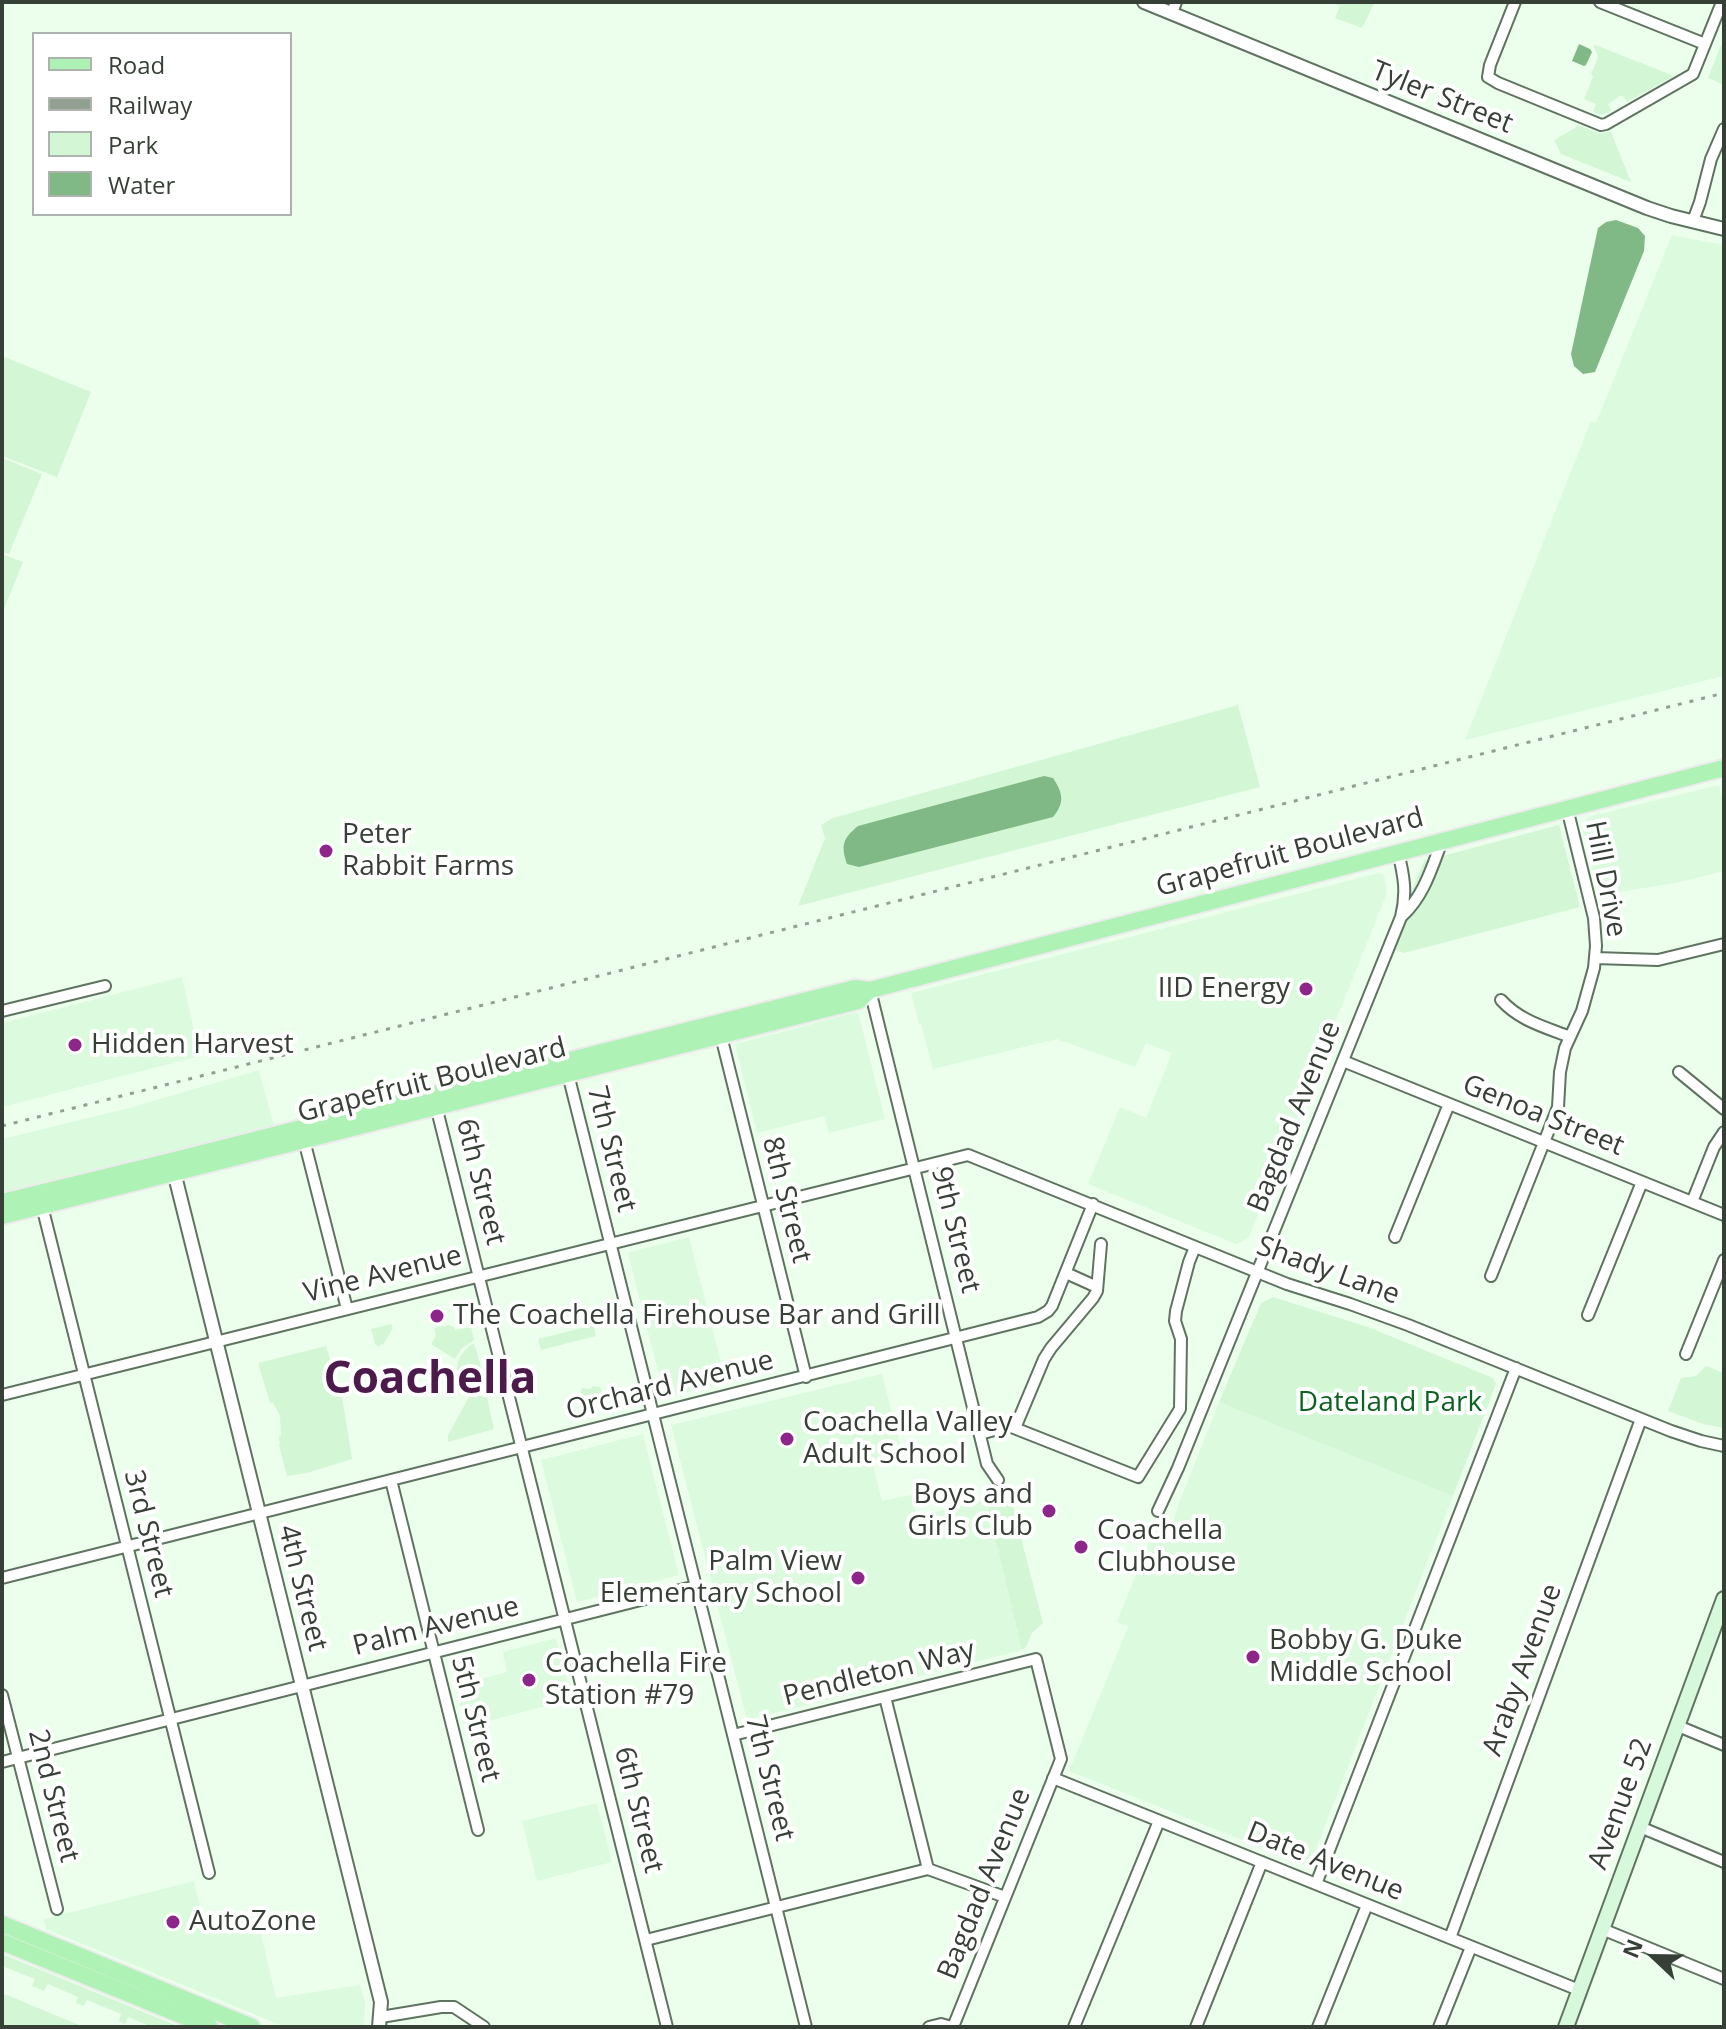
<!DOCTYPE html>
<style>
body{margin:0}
#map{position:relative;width:1726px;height:2029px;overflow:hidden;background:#ecffec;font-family:"Open Sans",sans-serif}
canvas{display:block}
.frame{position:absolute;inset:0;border:4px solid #374037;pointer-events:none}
.legend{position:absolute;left:32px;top:32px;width:260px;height:184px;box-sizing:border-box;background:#fff;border:2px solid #afb3af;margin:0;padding:10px 14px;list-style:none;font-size:24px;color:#374037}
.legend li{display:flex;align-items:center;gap:16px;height:40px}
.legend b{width:40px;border:2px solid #afb3af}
.north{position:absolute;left:1614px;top:1917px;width:80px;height:80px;-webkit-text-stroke:6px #fff;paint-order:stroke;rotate:292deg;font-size:22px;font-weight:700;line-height:32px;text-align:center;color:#374037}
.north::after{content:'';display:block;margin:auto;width:28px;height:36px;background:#374037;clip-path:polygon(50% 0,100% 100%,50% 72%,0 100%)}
</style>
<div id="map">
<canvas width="1726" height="2029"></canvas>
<div class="frame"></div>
<ul class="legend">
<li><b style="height:10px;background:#aef2b6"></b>Road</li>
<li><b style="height:10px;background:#92a092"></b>Railway</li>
<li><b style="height:22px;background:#d3f6d5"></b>Park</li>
<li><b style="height:22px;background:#81b986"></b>Water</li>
</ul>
<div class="north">N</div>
</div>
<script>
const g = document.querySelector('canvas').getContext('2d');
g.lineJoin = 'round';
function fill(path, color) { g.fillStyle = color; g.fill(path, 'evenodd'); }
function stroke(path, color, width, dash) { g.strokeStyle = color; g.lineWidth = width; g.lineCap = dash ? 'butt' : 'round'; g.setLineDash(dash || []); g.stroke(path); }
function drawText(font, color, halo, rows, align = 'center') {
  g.font = font + ' "Open Sans",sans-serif'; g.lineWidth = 8; g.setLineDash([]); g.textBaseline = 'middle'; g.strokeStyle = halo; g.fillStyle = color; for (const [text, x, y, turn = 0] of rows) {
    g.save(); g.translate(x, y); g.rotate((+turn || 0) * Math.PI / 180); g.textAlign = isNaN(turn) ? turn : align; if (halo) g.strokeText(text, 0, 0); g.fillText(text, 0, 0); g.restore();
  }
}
const built = new Path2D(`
 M1672,235L1724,245V676L1465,740L1591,421L1596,423Z
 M1719,785L1724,804V871L1676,883L1599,895L1583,830L1588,817Z
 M1379,873L1384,875L1387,893L1249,1237L1236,1244L1088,1184L1120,1107L1146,1118L1172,1053L1146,1043L1135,1067L1057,1039L933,1069L921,1024H919L911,993Z
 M182,977L200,1056L2,1107V1023Z
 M858,1012L885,1119L829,1133L824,1116L757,1133L735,1044Z
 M259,1070L274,1126L144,1162L2,1197V1139L129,1108Z
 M689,1237L726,1382L668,1397L664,1395L628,1254L630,1252Z
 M882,1374L902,1452L872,1461L882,1501L911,1495L917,1516L986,1500L1022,1650L747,1720L671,1425Z
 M1219,1402L1453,1496L1311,1862L1302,1864L1069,1771L1128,1627L1117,1622L1153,1532L1160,1534L1173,1522L1177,1508Z
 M643,1434L679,1575L577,1602L541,1460Z
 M556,1638L572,1699L466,1727L455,1686L507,1672L503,1652Z
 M597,1803L612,1862L537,1881L522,1821Z
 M194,1881L206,1930L257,1916L276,1998L360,1985L365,2002L364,2027L283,2026L46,1929L44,1919Z`);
const green = new Path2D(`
 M1331,2H1375L1362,28L1335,18L1340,6Z
 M1723,40H1724V85L1708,78Z
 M1593,44L1674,76L1627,102L1622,95L1608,104L1612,111L1601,115L1593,112L1596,104L1584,99L1593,77L1591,72L1593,70L1598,57Z
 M1577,125L1599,133L1611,132L1631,182L1561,154L1554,140L1575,128Z
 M2,356L91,392L57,477L2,456Z
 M2,458L42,474L9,554L2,552Z
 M2,554L23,562L2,614Z
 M1238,705L1260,787L798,906L825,838L821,825L833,818Z
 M1559,825L1580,907L1404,953L1389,947L1424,861Z
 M1273,1297L1368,1327L1493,1378L1496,1384L1453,1496L1219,1402L1261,1303Z
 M391,1324L393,1328L383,1345L381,1344L379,1347L375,1344L371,1329Z
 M449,1325L454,1327L455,1330L471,1327L474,1340L462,1348L455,1359L431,1344L436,1336L434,1328Z
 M594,1325L596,1336L541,1350L538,1339Z
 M474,1343L481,1367L476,1368L469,1364L465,1366L462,1372L457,1373C456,1359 463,1350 474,1343Z
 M326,1346L343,1402L352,1459L307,1473L287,1476L279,1445L280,1444L279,1436L281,1435L280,1416L273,1403H270L258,1363Z
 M1706,1366L1724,1373V1428L1703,1424L1668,1411L1681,1378L1696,1376Z
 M481,1371L486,1394C473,1393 463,1389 458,1376L463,1375L468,1378H472L477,1372Z
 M593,1386L600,1387L604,1397L597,1396L585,1405L579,1396L582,1388L590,1389Z
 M470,1395L487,1397L494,1429L448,1442V1435Z
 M992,1498L1005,1502L1011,1499L1043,1623L1032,1633L1026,1647L1022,1650L986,1500Z
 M2,1954L180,2027H152L128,2017L125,2024L119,2021L121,2014L87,2000L84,2006L76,2003L78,1997L48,1984L44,1991L32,1986L35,1979L2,1966Z
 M2,1993L84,2027H2Z`);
const water = new Path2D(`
 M1579,44L1590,49L1592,52L1586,65L1584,66L1572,61Z
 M1616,220L1638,228L1645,236L1644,251L1595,372L1583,374L1574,366L1571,354L1598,228L1606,222Z
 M1044,776L1053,778C1063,793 1065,803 1053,817L859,867L847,864C841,846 842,839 858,826Z`);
const minor = new Path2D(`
 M1515,2L1490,65L1488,77L1498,83L1601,125L1606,124L1693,74L1722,2
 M1600,2L1705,44
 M1172,13L1176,2
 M1693,221L1700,202L1711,159L1724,129
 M1402,916C1424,896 1432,867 1442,841
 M1595,958L1658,960L1724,944
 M870,990L987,1464L998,1480
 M1501,1000C1520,1021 1545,1027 1570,1037
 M2,1011L105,986
 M721,1036L806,1377
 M1343,1061L1724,1215
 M1679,1072L1724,1109
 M568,1074L806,2027
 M435,1102L667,2027
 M304,1140L347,1309
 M1692,1202L1714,1147L1724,1132
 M42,1206L209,1873
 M1395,1237L1449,1104
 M1066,1273L1097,1287
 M1491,1276L1558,1107L1560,1072L1565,1048L1582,1011L1594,968L1596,946L1594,918L1567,808
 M1588,1315L1642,1182
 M1686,1354L1724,1260
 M2,1395L968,1155L1287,1284L1350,1304L1408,1325L1671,1431L1701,1441L1724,1446
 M1015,1428L1044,1359L1051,1348L1093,1298L1097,1291L1101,1244
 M980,1434L1009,1426L1138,1477L1180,1409L1181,1339L1175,1321L1176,1311L1189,1262L1195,1247
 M391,1480L478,1830
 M1158,1511L1178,1468L1401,917C1407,893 1404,876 1398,852
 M2,1578L1038,1317L1048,1311L1052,1306L1093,1204
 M2,1695L57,1909
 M885,1697L928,1869
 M1678,1726L1724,1745
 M733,1735L1036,1659L1061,1759L953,2027
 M2,1762L696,1586
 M1053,1778L1579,1990
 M1640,1827L1724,1862
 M1316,1884L1516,1368
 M1602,1929L1724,1979
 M1450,1938L1641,1419
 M646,1940L928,1869L1005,1897
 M381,2017L441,2007H454L484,2027
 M929,2027L941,2024L952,2027
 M1074,2027L1159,1821
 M1196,2027L1262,1862
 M1318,2027L1367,1905
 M1439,2027L1471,1947`);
const tertiary = new Path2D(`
 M1144,2L1647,208L1671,216L1724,229
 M173,1168L381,2002L379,2027`);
const secondary = new Path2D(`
 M1566,2027L1724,1599`);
const primary = new Path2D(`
 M2,1202L171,1161L855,988L870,990L1724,768
 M2,1216L858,1001L870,990
 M2,1924L252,2027
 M2,1942L210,2027`);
const rail = new Path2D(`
 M2,1126L1724,693`);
const markers = [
 [326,851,8,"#8d258b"],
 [1306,989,8,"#8d258b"],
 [75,1045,8,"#8d258b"],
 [437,1316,8,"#8d258b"],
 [787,1439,8,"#8d258b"],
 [1049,1511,8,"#8d258b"],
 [1081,1547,8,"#8d258b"],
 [858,1578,8,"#8d258b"],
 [1253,1657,8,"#8d258b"],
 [529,1680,8,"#8d258b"],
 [173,1922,8,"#8d258b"]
];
const streetNames = [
 ["Tyler Street",1442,98,22],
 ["Grapefruit Boulevard",1290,853,-15],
 ["Hill Drive",1605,879,79],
 ["Grapefruit Boulevard",432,1081,-14],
 ["Genoa Street",1543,1116,22],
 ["Bagdad Avenue",1295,1117,-68],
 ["7th Street",611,1149,76],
 ["6th Street",480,1182,76],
 ["8th Street",786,1200,76],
 ["9th Street",955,1230,76],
 ["Shady Lane",1328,1271,20],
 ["Vine Avenue",383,1275,-14],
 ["Orchard Avenue",670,1386,-14],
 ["3rd Street",148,1534,76],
 ["4th Street",302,1588,76],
 ["Palm Avenue",436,1627,-14],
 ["Araby Avenue",1523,1670,-70],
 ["Pendleton Way",879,1674,-14],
 ["5th Street",475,1719,76],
 ["7th Street",769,1778,76],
 ["2nd Street",53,1796,76],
 ["Avenue 52",1621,1804,-70],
 ["6th Street",638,1810,76],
 ["Date Avenue",1325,1862,22],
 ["Bagdad Avenue",985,1884,-68]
];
const poiNames = [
 ["Peter",342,835],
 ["Rabbit Farms",342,867],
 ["IID Energy",1290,989,"right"],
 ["Hidden Harvest",91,1045],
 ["The Coachella Firehouse Bar and Grill",453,1316],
 ["Coachella Valley",803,1423],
 ["Adult School",803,1455],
 ["Boys and",1033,1495,"right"],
 ["Girls Club",1033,1527,"right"],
 ["Coachella",1097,1531],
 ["Clubhouse",1097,1563],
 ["Palm View",842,1562,"right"],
 ["Elementary School",842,1594,"right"],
 ["Bobby G. Duke",1269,1641],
 ["Middle School",1269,1673],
 ["Coachella Fire",545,1664],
 ["Station #79",545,1696],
 ["AutoZone",189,1922]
];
const parkNames = [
 ["Dateland Park",1390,1403]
];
const townNames = [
 ["Coachella",430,1380]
];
fill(built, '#dcfade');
fill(green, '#d3f6d5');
fill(water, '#81b986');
stroke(minor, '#5f7460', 14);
stroke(tertiary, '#5f7460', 16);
stroke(secondary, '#5f7460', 18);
stroke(primary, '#ebeceb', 20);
stroke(minor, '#fff', 10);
stroke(tertiary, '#fff', 12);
stroke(secondary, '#d6f8db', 14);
stroke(primary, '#aef2b6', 16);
stroke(rail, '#92a092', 3, [4, 8]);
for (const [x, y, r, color] of markers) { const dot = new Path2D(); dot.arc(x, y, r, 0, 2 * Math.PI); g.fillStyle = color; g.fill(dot); stroke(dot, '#fff', 3); }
drawText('28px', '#374037', '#fff', streetNames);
drawText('28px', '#374037', '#fff', poiNames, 'left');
drawText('28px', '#0c6222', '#fff', parkNames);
drawText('bold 44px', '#4c1b4b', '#fff', townNames);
</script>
